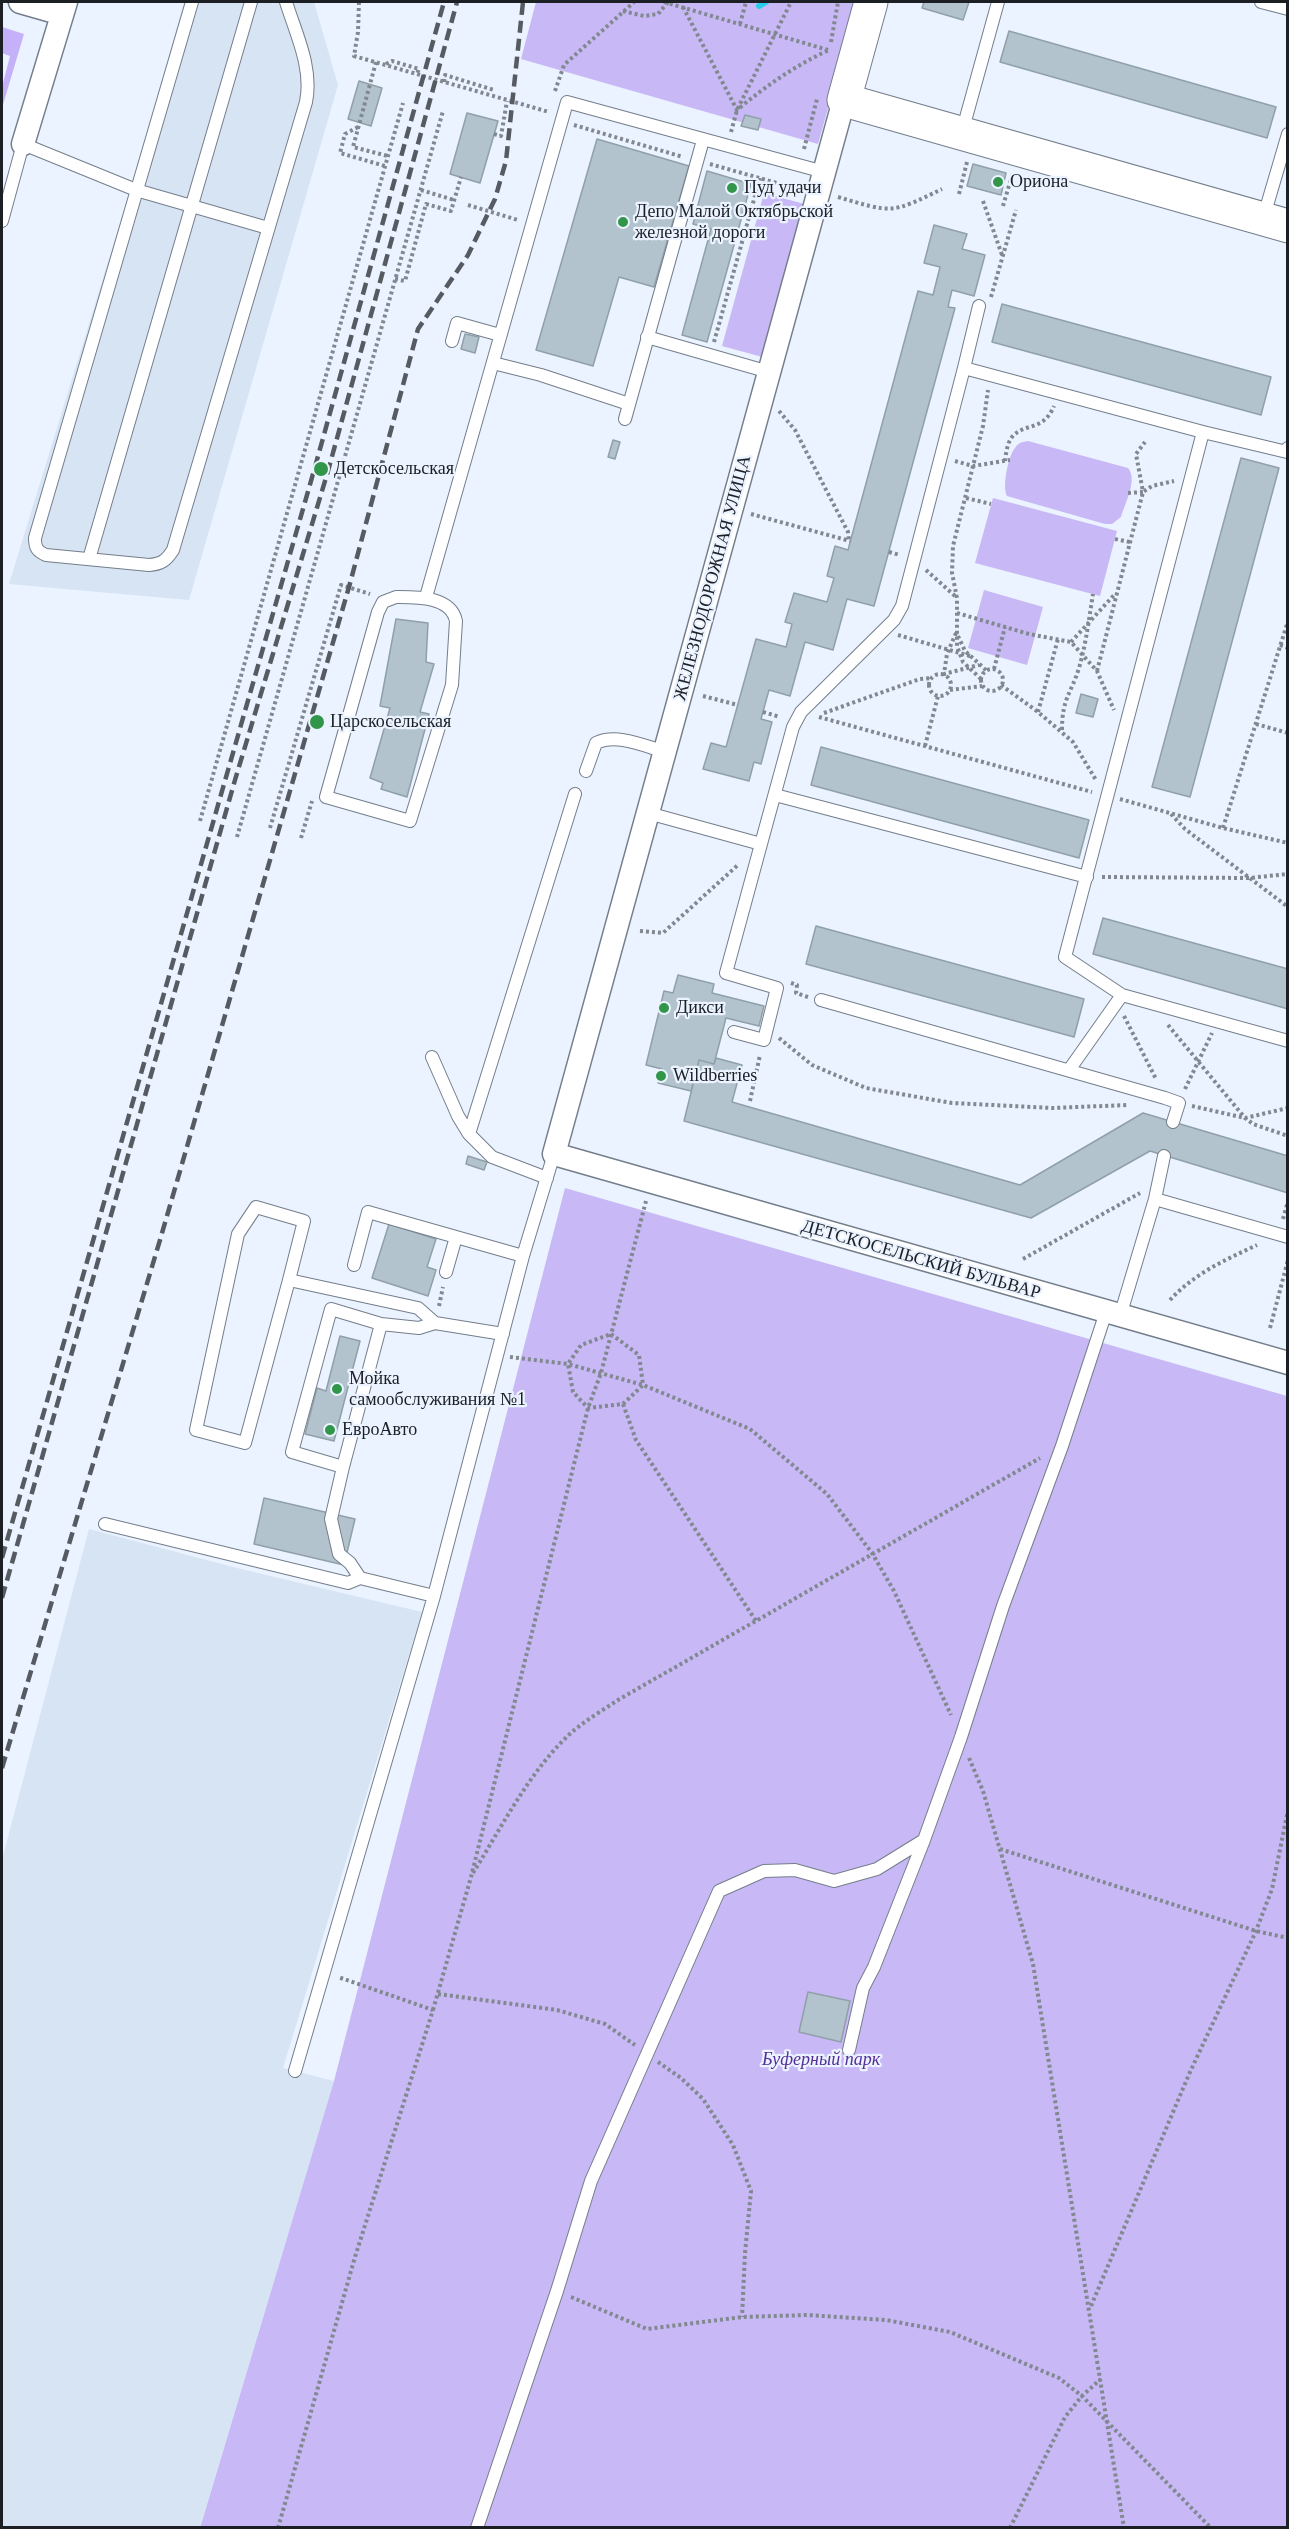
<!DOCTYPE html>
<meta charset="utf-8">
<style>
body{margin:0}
#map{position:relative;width:1289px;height:2529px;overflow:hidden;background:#eaf3ff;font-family:"Times New Roman",serif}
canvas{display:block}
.frame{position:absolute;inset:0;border:3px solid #1c2025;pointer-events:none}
</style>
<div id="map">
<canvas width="1289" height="2529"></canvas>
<div class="frame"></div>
</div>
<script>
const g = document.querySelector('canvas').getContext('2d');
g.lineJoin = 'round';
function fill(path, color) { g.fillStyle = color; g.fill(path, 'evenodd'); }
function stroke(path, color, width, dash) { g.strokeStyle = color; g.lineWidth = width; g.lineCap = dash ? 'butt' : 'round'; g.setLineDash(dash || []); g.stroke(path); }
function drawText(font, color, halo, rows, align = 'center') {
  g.font = font + ' "Times New Roman",serif'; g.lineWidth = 4.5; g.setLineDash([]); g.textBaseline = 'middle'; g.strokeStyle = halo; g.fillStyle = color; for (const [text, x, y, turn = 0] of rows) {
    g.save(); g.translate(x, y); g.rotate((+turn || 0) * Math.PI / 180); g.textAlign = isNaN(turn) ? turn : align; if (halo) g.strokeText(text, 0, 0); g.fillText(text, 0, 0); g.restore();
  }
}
const built = new Path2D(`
 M184,2H314L338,85L189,600L9,584L131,187Z
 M89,1529L237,1568L422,1612L283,2068L334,2081L200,2527L2,2528V1860Z`);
const green = new Path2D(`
 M536,2H858L818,144L521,59Z
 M764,193L808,205L766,358L722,346Z
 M1028,441L1128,468C1138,480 1125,503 1121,517L1112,524H1105L1007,496C1002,487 1008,456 1015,448C1018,443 1022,442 1028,441Z
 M993,498L1117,531L1100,596L975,563Z
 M984,590L1043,607L1027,665L968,648Z
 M565,1188L1287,1396V2527L200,2528L334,2081Z`);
const forest = new Path2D(`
 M2,27L24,34L2,108V87L10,56L2,53Z`);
const stream = new Path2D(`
 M759,6L766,2`);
const building = new Path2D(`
 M924,2H969L963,20L922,8Z
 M1009,31L1276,107L1267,138L1000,62Z
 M359,81L382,88L371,126L348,119Z
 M467,113L498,121L480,183L450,174Z
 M745,115L761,119L758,130L741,126Z
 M597,139L689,166L654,287L619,277L593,366L536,350Z
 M973,164L1006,173L1001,195L967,186Z
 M707,171L751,184L707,342L682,335L711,229L693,224Z
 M934,225L967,234L962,249L985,255L974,296L952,290L948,307L955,308L874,606L847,599L833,650L805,642L790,696L769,690L761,719L772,722L761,764L754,762L749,781L703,769L711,743L726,747L756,639L786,647L792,624L785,622L794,593L827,602L834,578L827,576L835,546L848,550L918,291L933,295L940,267L924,263Z
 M1002,304L1271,377L1261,415L992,342Z
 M465,334L479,337L475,353L461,349Z
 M613,440L620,442L615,459L608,457Z
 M1241,458L1279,468L1190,797L1152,787Z
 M396,619L428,623L426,662L434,664L420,712L429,714L407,797L381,789L383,783L370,778L390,708L380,706Z
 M1081,694L1098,699L1093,717L1076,713Z
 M821,747L1089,820L1079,858L811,785Z
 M1103,918L1288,969V1009L1093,954Z
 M816,926L1084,999L1074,1037L806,964Z
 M678,975L714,984L712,993L764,1006L759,1026L726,1018L714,1064L699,1060L691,1091L658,1083L662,1069L646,1065L664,991L673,993Z
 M716,1058L742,1065L732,1102L1020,1185L1143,1113L1288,1156V1193L1150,1151L1031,1218L684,1121L699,1060L714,1064Z
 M468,1156L487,1162L484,1170L466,1164Z
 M389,1224L436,1239L427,1267L436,1270L428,1296L372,1278Z
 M340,1336L360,1341L334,1441L305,1434L317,1388L326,1391Z
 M264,1498L355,1519L344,1565L254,1544Z
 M808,1992L850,2001L841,2042L799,2032Z`);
const path = new Path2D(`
 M359,2L358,32L354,56L549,112
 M664,2L828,50
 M683,7L737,110C766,86 794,66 829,50
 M623,11L644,16L658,14L668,2
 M740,24L746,2
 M831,42L838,2
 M376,62L353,147L388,156
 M386,64L392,61L419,69L417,74
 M444,82L445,75L494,90
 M555,91L564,65L634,2
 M574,125L683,157
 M358,127L345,134L340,153L385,166
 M731,132L737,110L791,2
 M494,134L501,136L507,101
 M804,149L817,99
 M710,164L798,189
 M421,190L454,200
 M959,194L967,162
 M838,197C892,213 891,214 942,189
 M983,201L1002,255
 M468,205L518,220
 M1003,206L1013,172
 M395,279L405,281L426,204L451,211L461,177
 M991,297L1016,210
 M714,342L760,178
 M779,411L795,430L848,532L849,541
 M955,461L973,466L1010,460
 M1005,461C1006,454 1007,443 1012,437C1025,422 1043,432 1054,406
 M1128,493L1143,492L1136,454L1145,442
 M966,498L991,504
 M751,514L850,541
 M1115,539L1130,542
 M889,552L900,555
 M926,570L956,597
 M957,613L1029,634L1071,642L1097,671L1114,710
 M956,633L947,654L944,674L979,665
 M898,635L970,656
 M958,636L965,651L987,671
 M1071,642L1115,594
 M1280,645L1288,648
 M994,669L1005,627
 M981 680a11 11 0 1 1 22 0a11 11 0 1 1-22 0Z
 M1097,671L1143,492L1152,486L1174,481
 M929 685a11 11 0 1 1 22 0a11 11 0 1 1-22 0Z
 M981,679L963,662L957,646V598L952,573L953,546L983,426L988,390
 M1001,685L1038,712L1073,742L1096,780
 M950,690L982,686
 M703,696L738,705
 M763,712L780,717
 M1038,712L1058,639
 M824,713L920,679L931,678
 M819,717L1092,792
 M1256,724L1288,733
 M1062,730C1062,698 1071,694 1079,668C1086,644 1089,619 1093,594
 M925,746L938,696
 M1120,799L1223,828L1288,843
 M1171,814L1185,829L1288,907
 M200,821L403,103
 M270,828L341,585L370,594
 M1223,828L1288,621
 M237,837L443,111
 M301,838L312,801
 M1102,877L1249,878L1288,874
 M640,931L663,933L739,864
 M791,983L797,985L796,993L808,997
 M1124,1016L1156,1079
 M1168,1025L1245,1118L1253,1124L1288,1136
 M779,1038L812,1065L866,1088L952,1103L1052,1108L1128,1105
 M1185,1089L1212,1033
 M750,1101L760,1055
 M1192,1106L1245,1118L1288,1108
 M1283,1219L1288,1201
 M1023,1259L1140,1193
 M1170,1300C1195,1273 1225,1260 1257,1245
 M439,1306L443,1287
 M1270,1328L1288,1260
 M611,1334L639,1355L643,1385L623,1404L588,1408L573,1392L568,1364L581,1345Z
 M510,1357L568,1364L643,1385L750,1429L827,1494L872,1553L894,1591L951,1715
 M623,1404L636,1440L756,1621
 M969,1758L983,1791L1033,1964L1124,2528
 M1000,1849L1256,1931L1288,1938
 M473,1873C503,1825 530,1770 572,1732C586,1720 603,1710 618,1700L1040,1458
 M438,1994L557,2010L605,2024L635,2045
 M433,2010L471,1877L588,1408L601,1373L646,1201
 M658,2062L681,2078L703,2099L733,2145L751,2191L745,2253L742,2317
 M571,2297L647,2329L742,2317L807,2315L886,2320L950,2332L1059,2378L1082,2396L1211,2528
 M1091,2306L1190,2072L1256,1931L1272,1889L1288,1810
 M278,2528L355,2257L433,2010L338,1977
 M1010,2528L1065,2417L1082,2396L1101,2379`);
const lane = new Path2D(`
 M192,2L35,538C35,548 37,551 46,555L149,565C161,564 166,561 173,550L306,102C313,68 296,34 286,2
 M1261,2L1288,9
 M962,132L998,2
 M1263,219L1288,134
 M2,221L23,144L136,190L268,228
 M647,337L769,372
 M452,341L457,323L500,335
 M493,363L541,375L629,404
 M964,368L979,306
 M625,419L703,140
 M1288,448L1287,452L1203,432L1065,957L1122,995L1288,1041
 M89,559L251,2
 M396,597C416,597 451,596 456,621L452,685L410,821L326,797L378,612L383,602Z
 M426,597L567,102L824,172
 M586,771L596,743C617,733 644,746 666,752
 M775,795L1087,877
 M648,813L761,844L793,727L801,712L894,620L902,606L964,368L1203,432
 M821,1000L1165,1098L1179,1103L1173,1122
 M734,1032L764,1040L777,988L726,973L761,844
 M432,1057L458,1116L469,1134
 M1069,1070L1122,995
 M547,1178L492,1157L469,1134L575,794
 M1155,1199L1164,1156
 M354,1265L368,1212L523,1256
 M446,1272L456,1237
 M289,1280L304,1221L256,1207L238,1234L196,1430L245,1443L289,1280L418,1308L435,1323
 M1120,1316L1155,1199L1288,1237
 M381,1324L343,1467L292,1452L331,1309L381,1324L419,1328L435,1323L503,1334
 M343,1467L331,1519L339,1554L350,1563L360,1578
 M105,1524L348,1583L360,1578L434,1596
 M849,2050L863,1988L874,1967L924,1840L961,1737L1003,1606L1062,1446L1106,1312
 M295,2071L434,1596L523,1256L554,1154
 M477,2528L557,2291L591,2181L719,1891L764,1871L795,1870L834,1881L877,1869L924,1840`);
const street = new Path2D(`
 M20,2L62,14
 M844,100L554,1154L1288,1363
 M23,144L66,2`);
const secondary = new Path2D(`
 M871,2L844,100L1288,226`);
const rail = new Path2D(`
 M2,1558L315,467L444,2
 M2,1598L235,780L328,471L457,2
 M2,1768L160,1240L349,587L418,329L468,255L495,199L506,161L523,2`);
const markers = [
 [998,182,6,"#31954a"],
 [732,188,6,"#31954a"],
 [623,222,6,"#31954a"],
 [321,469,8,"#31954a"],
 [317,722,8,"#31954a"],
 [664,1008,6,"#31954a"],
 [661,1076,6,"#31954a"],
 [337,1389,6,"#31954a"],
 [330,1430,6,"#31954a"]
];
const poiNames = [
 ["Ориона",1010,182],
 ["Пуд удачи",744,188],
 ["Депо Малой Октябрьской",635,212],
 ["железной дороги",635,233],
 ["Детскосельская",334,469],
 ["Царскосельская",330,722],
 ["Дикси",676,1008],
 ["Wildberries",673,1076],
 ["Мойка",349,1379],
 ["самообслуживания №1",349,1400],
 ["ЕвроАвто",342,1430]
];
const streetNames = [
 ["ЖЕЛЕЗНОДОРОЖНАЯ УЛИЦА",713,578,-75],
 ["ДЕТСКОСЕЛЬСКИЙ БУЛЬВАР",921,1260,16]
];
const parkNames = [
 ["Буферный парк",821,2060]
];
fill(built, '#d7e4f4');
fill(green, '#c8b8f5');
fill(forest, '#c5b1fa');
stroke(stream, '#27cde7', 6);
fill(building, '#b3c3cd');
stroke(building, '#90a0a9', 1.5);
stroke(lane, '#747e8b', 14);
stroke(street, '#747e8b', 25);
stroke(secondary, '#747e8b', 35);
stroke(path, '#818890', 4, [3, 3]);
stroke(lane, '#fff', 12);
stroke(street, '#fff', 22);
stroke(secondary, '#fff', 33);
stroke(rail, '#565b62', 4.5, [12, 6]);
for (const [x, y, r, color] of markers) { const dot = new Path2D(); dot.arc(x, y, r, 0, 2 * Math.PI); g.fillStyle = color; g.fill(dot); stroke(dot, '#eaf3ff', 2); }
drawText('18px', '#1c2025', '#eaf3ff', poiNames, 'left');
drawText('18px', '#1c2025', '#eaf3ff', streetNames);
drawText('italic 18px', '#562f96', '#eaf3ff', parkNames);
</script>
